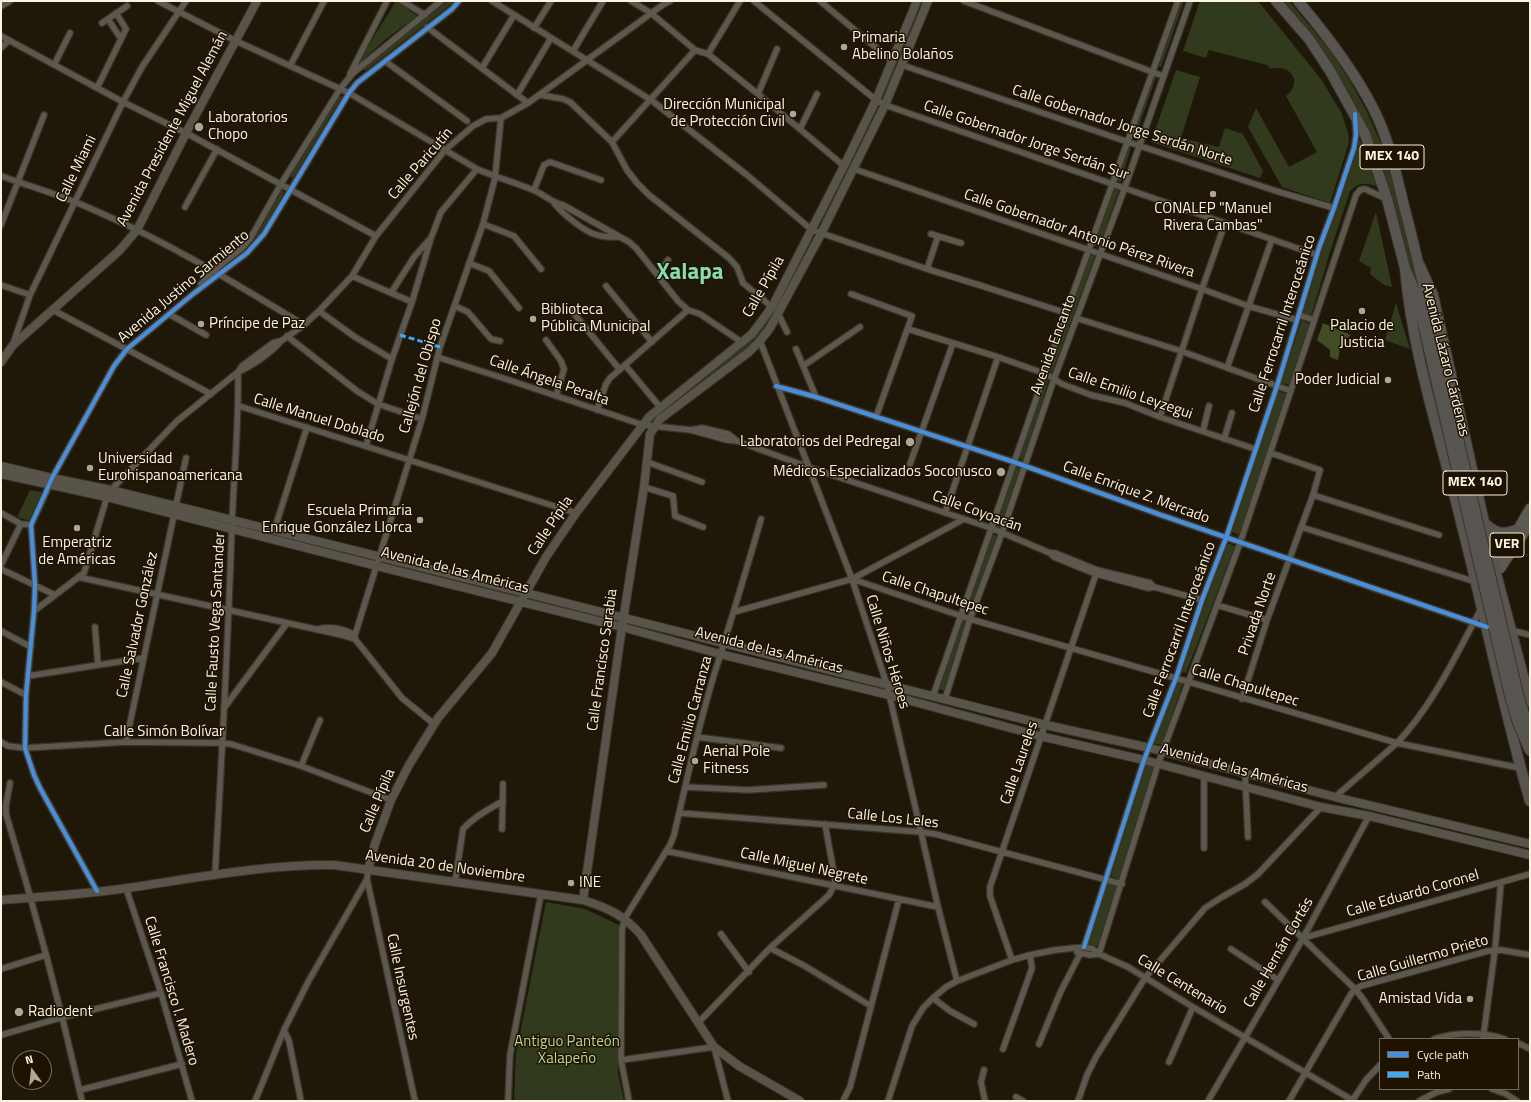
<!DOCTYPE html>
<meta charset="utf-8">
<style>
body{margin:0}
#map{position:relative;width:1531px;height:1102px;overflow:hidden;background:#1f1809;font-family:"Titillium Web",sans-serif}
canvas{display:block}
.frame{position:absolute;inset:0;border:2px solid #fbf3e2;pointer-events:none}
.legend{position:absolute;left:1379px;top:1038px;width:140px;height:52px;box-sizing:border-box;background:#1e1200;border:1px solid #766c5a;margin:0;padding:5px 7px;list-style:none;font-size:12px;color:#fbf3e2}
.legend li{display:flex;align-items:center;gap:8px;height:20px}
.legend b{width:20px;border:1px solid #766c5a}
.north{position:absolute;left:12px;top:1050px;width:40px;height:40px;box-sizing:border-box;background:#1e1200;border:1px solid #766c5a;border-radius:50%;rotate:345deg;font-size:11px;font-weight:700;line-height:16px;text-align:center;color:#fbf3e2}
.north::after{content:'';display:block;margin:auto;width:14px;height:18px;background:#aea696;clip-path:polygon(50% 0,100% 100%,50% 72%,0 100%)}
</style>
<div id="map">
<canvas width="1531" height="1102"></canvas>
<div class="frame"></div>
<ul class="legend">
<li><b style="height:5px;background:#468fdf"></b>Cycle path</li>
<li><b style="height:5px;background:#3fa9f5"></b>Path</li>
</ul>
<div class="north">N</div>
</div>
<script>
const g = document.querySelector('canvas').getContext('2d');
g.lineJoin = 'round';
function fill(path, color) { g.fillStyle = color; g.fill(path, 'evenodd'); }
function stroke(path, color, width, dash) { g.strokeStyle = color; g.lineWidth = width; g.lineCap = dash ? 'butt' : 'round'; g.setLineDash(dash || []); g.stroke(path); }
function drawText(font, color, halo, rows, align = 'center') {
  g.font = font + ' "Titillium Web",sans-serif'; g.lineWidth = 3; g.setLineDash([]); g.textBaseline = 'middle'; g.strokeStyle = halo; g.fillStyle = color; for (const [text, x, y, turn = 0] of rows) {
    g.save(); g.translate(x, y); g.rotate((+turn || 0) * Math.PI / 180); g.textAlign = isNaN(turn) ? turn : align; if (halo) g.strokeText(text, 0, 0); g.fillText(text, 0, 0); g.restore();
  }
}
const green = new Path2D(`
 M396,1L417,16L386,39L356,66Z
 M447,1H455L365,71L362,68Z
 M920,1H926L888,92L885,90Z
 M1175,1H1184L1161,67L1153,65Z
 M1200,1H1258L1321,79L1342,114L1348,133L1349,142L1330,203L1282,187L1248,127L1256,108L1289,167L1317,152L1286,96C1304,82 1290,63 1270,69L1267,65L1209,50L1206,58L1183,51Z
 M1280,1H1289L1329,49L1350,81L1367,112L1380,141L1397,195L1453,438C1438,378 1422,317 1406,256C1395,211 1385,165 1365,123C1344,77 1312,39 1280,1Z
 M1176,70L1200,77L1181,138L1219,147L1225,128L1243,134L1263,171L1260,178L1151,142Z
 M1149,75L1156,77L1135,138L1128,136Z
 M338,95L342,97L293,178L290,177Z
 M876,108L880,109L825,222L821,220Z
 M1357,136L1369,155L1377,184L1375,186C1365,182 1358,183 1350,191L1330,252L1311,316L1303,313C1309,291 1313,268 1321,247C1334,210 1350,175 1357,136Z
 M1124,145L1131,147L1121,182L1113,179Z
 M1110,187L1119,190L1099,247L1091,245Z
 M282,190L284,192L263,234L254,246L225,267H224V265L240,252L251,242Z
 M1376,212L1392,287L1384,285L1370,274L1371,268L1359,261Z
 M811,239L814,241L766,328L757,340L661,416L658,413L754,337L775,307Z
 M1089,251L1096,254L1052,372L1044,370Z
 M1396,303L1410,349L1385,340Z
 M1302,320L1310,324L1289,385L1281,383Z
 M1041,378L1048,381L1025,461L1019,458Z
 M1277,391L1286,394L1240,535L1232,532Z
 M1017,465L1023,467L1001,528L995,526Z
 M30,490L42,492L30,521L17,517Z
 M992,534L997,536L971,614L965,612Z
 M1227,543L1235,546L1186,673L1180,672Z
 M962,620L968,622L945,691L939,689Z
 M1173,679L1183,682L1162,745L1152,743Z
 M1144,763L1154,766L1120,880L1111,876Z
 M1106,883L1117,886L1098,946L1088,944Z
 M546,902L585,909L619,925L618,1073L624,1101H514L516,1054Z`);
const forest = new Path2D(`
 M1323,323L1351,335L1341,343L1338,360L1330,357V350L1317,340Z`);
const street = new Path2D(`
 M158,1L236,41L349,93L477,169C495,177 514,182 533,190C544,194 550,202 563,205L629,242L636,248L678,301L688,310L700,314L743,343
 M402,1L425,15
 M492,1L651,100L747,175L812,230L927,269L979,285L1066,313
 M631,1L651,13L695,50L708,54L758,94L844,166
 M754,1L876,100L885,105L1317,255
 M820,1L892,61
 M964,1L1163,76
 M1,6L10,1
 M108,19L121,39
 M102,23L127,6
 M427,27L528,103
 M534,28L551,1
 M1,36L123,102L186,133L376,236
 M1,48L9,40
 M573,51L603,1
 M708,54L740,1
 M385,61L467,121
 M54,65L70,33
 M902,65L1128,142L1276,191L1334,208
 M290,66L324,1
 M482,68L514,15
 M350,74L387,1
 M97,88L126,29L116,13
 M758,94L777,49
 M517,95L551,38
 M541,95L563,99L570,102L612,142L627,170L637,183L649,195L729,258L737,267L743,283L772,307
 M800,129L817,94
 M612,142L695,50
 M854,169L1202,289L1248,306L1297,320
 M1,176C26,185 51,192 75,202C156,235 230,280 304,325
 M534,190L544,165L550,162L601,180
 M554,203C563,214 586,234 601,236C607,237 614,237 620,237
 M185,207L217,149
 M483,224L514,236L541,269
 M1,225L44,115
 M931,234L961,243
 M469,263L489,271L519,308
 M927,269L938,236
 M658,275L668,260
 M352,276L412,302
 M201,284L214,270L242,248L250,239L281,184L340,89L353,73L441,1
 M1,285L30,295
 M606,286L652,342
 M391,293L414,257L429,240
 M851,294L912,316L876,417
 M455,306L468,312L491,339L500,341
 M53,310L211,394
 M319,311L355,337L392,359
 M572,311L620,370
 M778,313L787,332
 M169,314L206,335
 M1299,315L1314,320
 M1076,318L1181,351L1291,391
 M908,329L998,357L1046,374L1062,384L1091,395L1125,403L1160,417L1255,449
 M287,336L357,391L378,404L422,419
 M546,340L561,361L564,369L556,396
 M760,341L852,579L887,685L921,832L938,907L957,981
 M13,344L30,295L123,102L142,67L186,1
 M796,349L816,397
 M437,357L509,380L643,425L691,430L702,428L728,434L737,441
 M625,365L660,407
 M803,366L860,327
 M1227,368L1272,239
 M238,372L242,366L273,343L281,341L304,325L319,311L352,276L376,236L445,150L473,126L486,119L501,118L528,103L664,4L670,1
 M776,386L816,397L1014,462L1161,515L1486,627
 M239,406L576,513
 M597,410L606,384L610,378L688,310
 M1160,417L1202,289L1225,223
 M691,430L727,440L737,441L808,467L991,528L1050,553H1055L1097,570L1150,583L1154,587L1202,600
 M1203,431L1209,406
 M1224,439L1232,413
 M366,446L392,359L412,302L431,238L441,212L477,169
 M647,462L702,482
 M910,464L953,343
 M52,478L114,366L127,349L193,294L247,253L264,234L349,93L357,83L452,9L459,1
 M49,486L31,525L35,585L34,611L26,695L25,748L34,775L40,788L97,891
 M644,487L673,496L675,516L703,527
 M1313,495L1439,535
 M1,513L21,524L31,525
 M945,513L998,357
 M1301,527L1476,582
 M274,531L307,427
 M1050,553L1054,557L1096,574L1148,588L1154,587
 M1,565L21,524
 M1,569L55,595
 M78,577L342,635L355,639
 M852,579L970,619L1189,682L1397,743L1520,768
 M1217,605L1267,620
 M34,611L84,573L107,497L111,490L177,421L238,372C251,366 273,352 281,341
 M734,612L852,579L964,519
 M95,627L98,665
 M319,629C331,626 344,629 355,635
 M1511,630L1530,635
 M1,631L31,647
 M355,639V635L422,419L440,347L483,224L495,178L501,118
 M355,639L402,698L434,724
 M28,676L143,658
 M1,682L26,695
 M933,696L1066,313L1178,1
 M945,699L970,619L1002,533L1054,379L1125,187L1190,1
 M1242,699L1267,620L1313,495L1320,470L1271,453
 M224,708L287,623
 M697,737L781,748
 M1,742L8,746L25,748L126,742L222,743L231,744L301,766L391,800
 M126,742L186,458
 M301,766L320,720
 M1245,773L1248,837
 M10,783L6,805V814C35,909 60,1004 82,1101
 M685,787L748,790L824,785
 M1335,797L1397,743C1433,705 1456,655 1481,609
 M679,813L921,832L935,834L1122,884
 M502,829L503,784
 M1204,848V776
 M666,851L938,907
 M215,874C222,757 228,640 232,523C234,472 239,422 238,372
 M367,879L415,1101
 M455,882L463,829C474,817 489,809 503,801
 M126,888L161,993L192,1101
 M1265,902L1355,989L1363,999L1389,1039
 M721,934L749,972
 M1303,938L1530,874
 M1084,947L1144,760L1176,678L1202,600L1226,538L1277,386L1319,248L1334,208L1354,148L1356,135L1355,121
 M770,948L803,965L871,1006
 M1231,949L1278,980
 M1077,952L1090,955L1099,954
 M1099,954L1158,764L1240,543L1356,195L1360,190L1365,189L1387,199
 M1012,960L990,896V887L1096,574
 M1,969L46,955
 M933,998L950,1011L974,1024
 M699,1022L770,948L829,895L834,886L835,879L825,824
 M284,1030L289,1041L301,1101
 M1,1035L63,1017L161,993
 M1434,1039C1456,1032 1483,1032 1505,1039
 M1483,1039L1495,950L1501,882
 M1518,1043L1530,1049
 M1039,1044L1060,993L1080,954
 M1003,1049L1032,968L1030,955
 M621,1060L714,1047L728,1101
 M1169,1062L1193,1007
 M984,1070L981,1082L985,1101
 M1492,1089L1506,1094L1517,1101
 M80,1090L182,1064
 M1016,1097L1023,1101
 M255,1101L284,1030L308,982L367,879L368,870
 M508,1101L510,1055L541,894
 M629,1101L621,1060L622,929L625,918L670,845L674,835C688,775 701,714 720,656C734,610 748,565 761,519
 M843,1101L850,1087L899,899
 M888,1101L912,1026L923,1008L933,998L946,987L957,981L1012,960L1030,955L1055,950L1084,947L1093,949L1099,954L1128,967L1193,1007L1354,1101
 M1078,1101L1087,1075L1096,1057L1145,978L1205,908L1222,897L1245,884L1258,874L1321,807
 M1208,1101L1303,938L1369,816
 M1289,1101L1351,994L1355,989L1361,986L1488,951L1501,950L1530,955
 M1352,1101L1366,1080L1380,1065
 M1419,1101L1437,1092L1449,1089`);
const secondary = new Path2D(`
 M1,362L13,345L119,251L137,230L186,133L257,1
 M1,466L52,478L111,490L526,593L1046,725L1150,748L1335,797L1530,844
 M1,474L107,497L377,566L622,627L720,654L889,695L1040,736L1144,760L1321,807L1369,816L1530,855
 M368,870L375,844L391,800L409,765L438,718L492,653L546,557L576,513L649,417L752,334L772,307L844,166L876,100L917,1
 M1,900C43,897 86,894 128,888C195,878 267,864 334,865L583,900C608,908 624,915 641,935L714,1047L739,1066L800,1101
 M583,900L622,627L644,487L650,434L660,419L749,352L760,341L770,328L821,234L885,105L928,1`);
const primary = new Path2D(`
 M1488,565C1508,552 1518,527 1530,508
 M1490,576L1501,568L1530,524`);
const highway = new Path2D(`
 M1276,1L1309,39L1330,71L1365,134L1387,199L1405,268L1417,297L1440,397
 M1298,1C1326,34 1353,69 1373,108C1389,139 1396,173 1404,206C1421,269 1433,332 1448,396
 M1419,264L1433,295L1493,562L1530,702
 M1405,268C1412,353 1441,439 1461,522C1485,615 1503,709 1530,801
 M1483,522C1495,532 1500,536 1516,530`);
const highwayBridge = new Path2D(`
 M1448,396L1518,694L1526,721L1530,731
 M1440,397L1510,696L1518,723L1530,751`);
const quiet = new Path2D(`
 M400,335L440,347`);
const cycleway = new Path2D(`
 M776,386L816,397L1014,462L1161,515L1487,627
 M97,891L40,788L34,775L25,748L26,695L34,611L35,585L31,525L52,478L114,366L127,349L193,294L247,253L264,234L349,93L357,83L452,9L459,1
 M1084,947L1144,760L1176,678L1202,600L1226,538L1277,386L1319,248L1334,208L1354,148L1356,135L1355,114`);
const markers = [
 [844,47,4,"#aea696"],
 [793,114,4,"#aea696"],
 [199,127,5,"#aea696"],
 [1213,194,4,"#aea696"],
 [1362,311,4,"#aea696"],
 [533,319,4,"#aea696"],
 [201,324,4,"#aea696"],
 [1388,380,4,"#aea696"],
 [910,442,5,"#aea696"],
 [90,468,4,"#aea696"],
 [1001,472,5,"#aea696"],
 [420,520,4,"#aea696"],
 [77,528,4,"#aea696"],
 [695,761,4,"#aea696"],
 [571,883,4,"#aea696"],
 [1470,999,4,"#aea696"],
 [19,1012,5,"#aea696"]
];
const shields = [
 [1392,157,64],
 [1475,483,64],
 [1507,545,34]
];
const shieldNames = [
 ["MEX 140",1392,157],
 ["MEX 140",1475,483],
 ["VER",1507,545]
];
const poiNames = [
 ["Primaria",852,38],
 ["Abelino Bolaños",852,55],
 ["Dirección Municipal",785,105,"right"],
 ["de Protección Civil",785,122,"right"],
 ["Laboratorios",208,118],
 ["Chopo",208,135],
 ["CONALEP \"Manuel",1213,209,"center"],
 ["Rivera Cambas\"",1213,226,"center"],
 ["Biblioteca",541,310],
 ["Pública Municipal",541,327],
 ["Príncipe de Paz",209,324],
 ["Palacio de",1362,326,"center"],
 ["Justicia",1362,343,"center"],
 ["Poder Judicial",1380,380,"right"],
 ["Laboratorios del Pedregal",901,442,"right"],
 ["Universidad",98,459],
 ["Eurohispanoamericana",98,476],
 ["Médicos Especializados Soconusco",992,472,"right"],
 ["Escuela Primaria",412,511,"right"],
 ["Enrique González Llorca",412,528,"right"],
 ["Emperatriz",77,543,"center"],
 ["de Américas",77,560,"center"],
 ["Aerial Pole",703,752],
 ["Fitness",703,769],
 ["INE",579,883],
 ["Amistad Vida",1462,999,"right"],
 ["Radiodent",28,1012]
];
const streetNames = [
 ["Calle Gobernador Jorge Serdán Norte",1122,126,18],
 ["Avenida Presidente Miguel Alemán",173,129,-62],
 ["Calle Gobernador Jorge Serdán Sur",1026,141,19],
 ["Calle Paricutín",421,164,-49],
 ["Calle Miami",77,169,-64],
 ["Calle Gobernador Antonio Pérez Rivera",1079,234,19],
 ["Avenida Justino Sarmiento",184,287,-40],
 ["Calle Pípila",764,287,-60],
 ["Calle Ferrocarril Interoceánico",1283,324,-72],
 ["Avenida Encanto",1054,345,-70],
 ["Avenida Lázaro Cárdenas",1445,360,76],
 ["Callejón del Obispo",421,376,-74],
 ["Calle Ángela Peralta",549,381,19],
 ["Calle Emilio Leyzegui",1130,394,19],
 ["Calle Manuel Doblado",319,419,17],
 ["Calle Enrique Z. Mercado",1136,493,20],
 ["Calle Coyoacán",977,512,20],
 ["Calle Pípila",551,526,-56],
 ["Avenida de las Américas",455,571,14],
 ["Calle Chapultepec",935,594,18],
 ["Privada Norte",1258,614,-71],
 ["Calle Fausto Vega Santander",216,622,-87],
 ["Calle Salvador González",138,625,-78],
 ["Calle Ferrocarril Interoceánico",1180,630,-70],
 ["Avenida de las Américas",769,651,14],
 ["Calle Niños Héroes",887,652,73],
 ["Calle Francisco Sarabia",603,660,-82],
 ["Calle Chapultepec",1245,686,17],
 ["Calle Emilio Carranza",691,720,-75],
 ["Calle Simón Bolívar",164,732],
 ["Calle Laureles",1020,763,-71],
 ["Avenida de las Américas",1234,769,15],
 ["Calle Pípila",378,801,-67],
 ["Calle Los Leles",893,819,6],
 ["Avenida 20 de Noviembre",445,867,8],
 ["Calle Miguel Negrete",804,867,12],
 ["Calle Eduardo Coronel",1413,894,-16],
 ["Calle Hernán Cortés",1279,953,-60],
 ["Calle Guillermo Prieto",1423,959,-16],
 ["Calle Centenario",1182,985,31],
 ["Calle Insurgentes",402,987,78],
 ["Calle Francisco I. Madero",171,991,73]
];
const parkNames = [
 ["Antiguo Panteón",567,1042],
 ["Xalapeño",567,1059]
];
const townNames = [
 ["Xalapa",690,273]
];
fill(green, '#313a1c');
fill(forest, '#414c25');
stroke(street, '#39332a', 8);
stroke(secondary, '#39332a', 10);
stroke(primary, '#39332a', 11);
stroke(highway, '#39332a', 12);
stroke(street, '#5d584d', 5.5);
stroke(secondary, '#59544a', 8);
stroke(primary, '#5d5953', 9);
stroke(highway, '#585450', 10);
stroke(highwayBridge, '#39332a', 12, []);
stroke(highwayBridge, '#585450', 10);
stroke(quiet, '#3fa9f5', 3, [6, 3]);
stroke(cycleway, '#468fdf', 4);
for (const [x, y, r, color] of markers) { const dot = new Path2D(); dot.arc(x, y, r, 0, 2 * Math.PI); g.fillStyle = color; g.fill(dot); stroke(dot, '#1e1200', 1.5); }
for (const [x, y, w] of shields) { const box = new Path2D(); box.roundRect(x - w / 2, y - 12, w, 24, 3); g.fillStyle = '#1e1200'; g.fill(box); stroke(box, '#fbf3e2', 1); }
drawText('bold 14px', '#fbf3e2', null, shieldNames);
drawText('15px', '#fbf3e2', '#1e1200', poiNames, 'left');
drawText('15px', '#fbf3e2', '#1e1200', streetNames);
drawText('15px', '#bcd58e', '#1e1200', parkNames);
drawText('bold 23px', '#88dcb4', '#1e1200', townNames);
</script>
